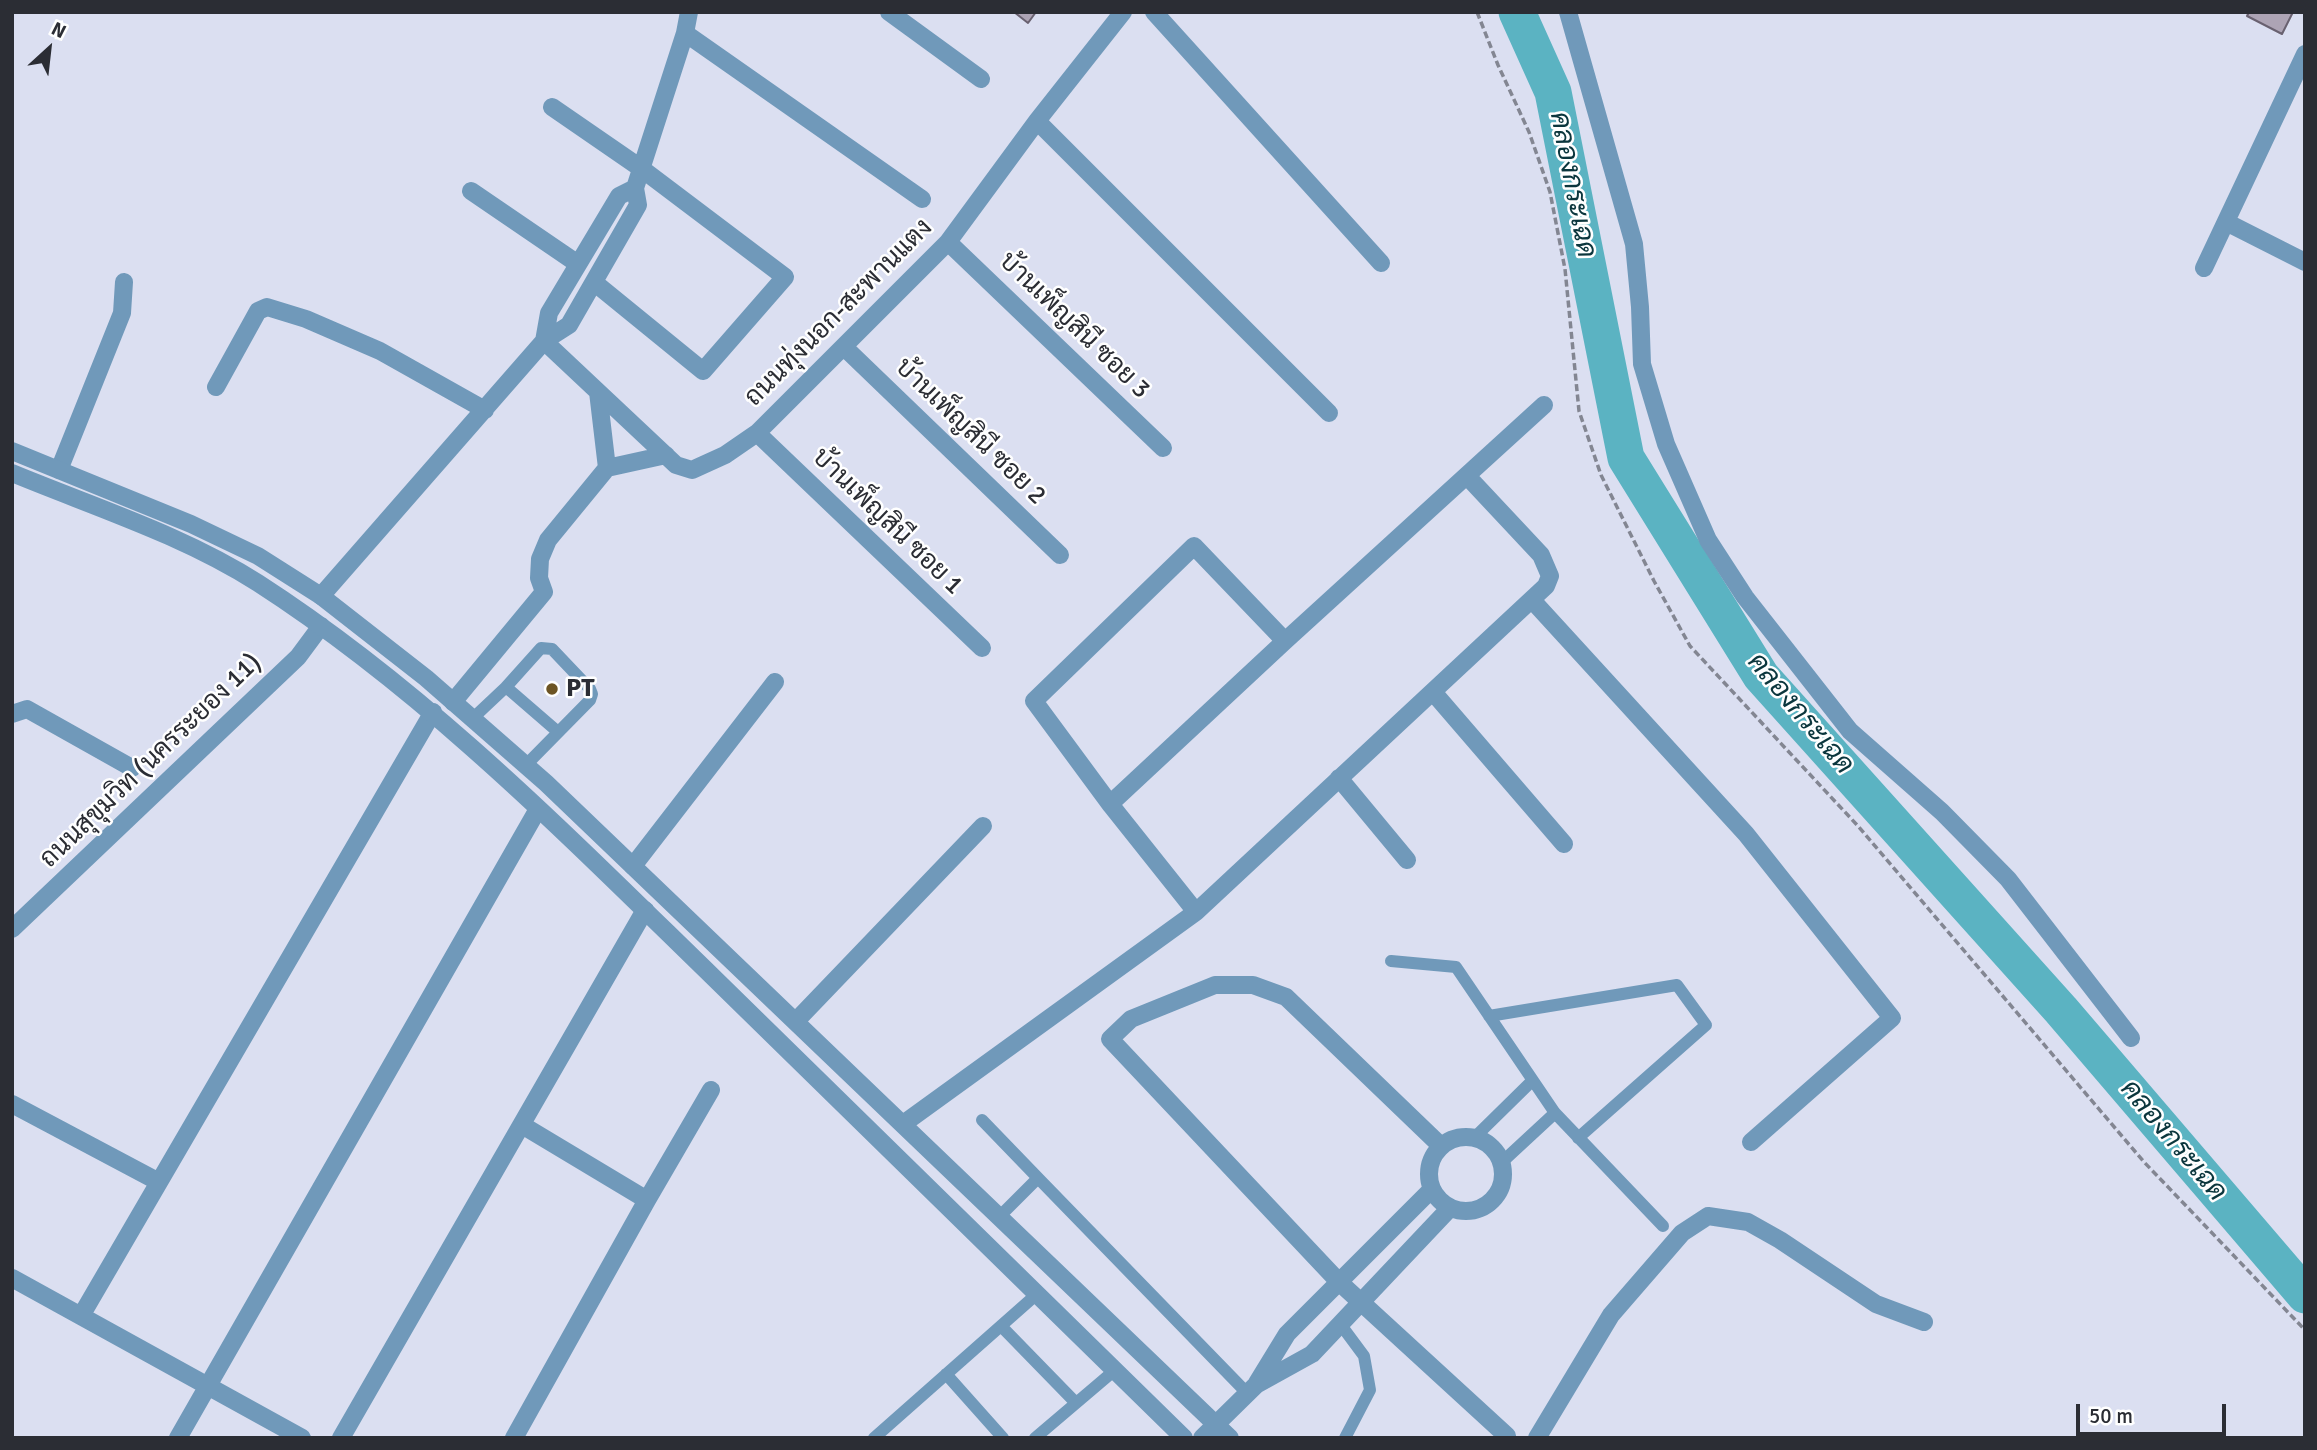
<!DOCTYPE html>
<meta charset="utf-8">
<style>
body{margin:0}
#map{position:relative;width:2317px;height:1450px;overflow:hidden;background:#dbdff1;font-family:Signika,sans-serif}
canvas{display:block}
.frame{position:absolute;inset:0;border:14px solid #2b2d34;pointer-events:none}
.north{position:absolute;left:14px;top:14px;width:70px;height:70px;-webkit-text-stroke:5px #fff;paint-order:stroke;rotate:27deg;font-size:19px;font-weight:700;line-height:28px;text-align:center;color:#2b2d34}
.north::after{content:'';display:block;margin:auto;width:24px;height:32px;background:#2b2d34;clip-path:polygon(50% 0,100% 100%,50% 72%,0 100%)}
.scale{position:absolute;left:2076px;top:1404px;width:150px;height:32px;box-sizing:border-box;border:4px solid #2b2d34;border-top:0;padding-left:9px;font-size:21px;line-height:24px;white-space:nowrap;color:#2b2d34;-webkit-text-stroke:5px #fff;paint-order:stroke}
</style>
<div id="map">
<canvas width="2317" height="1450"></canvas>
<div class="frame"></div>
<div class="north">N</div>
<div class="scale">50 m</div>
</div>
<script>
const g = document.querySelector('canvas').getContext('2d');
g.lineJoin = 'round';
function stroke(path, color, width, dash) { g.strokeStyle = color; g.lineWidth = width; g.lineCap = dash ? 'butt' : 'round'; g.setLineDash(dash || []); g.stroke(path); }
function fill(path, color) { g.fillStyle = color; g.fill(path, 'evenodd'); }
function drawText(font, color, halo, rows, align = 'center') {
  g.font = font + ' Signika,Sarabun,sans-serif'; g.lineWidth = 5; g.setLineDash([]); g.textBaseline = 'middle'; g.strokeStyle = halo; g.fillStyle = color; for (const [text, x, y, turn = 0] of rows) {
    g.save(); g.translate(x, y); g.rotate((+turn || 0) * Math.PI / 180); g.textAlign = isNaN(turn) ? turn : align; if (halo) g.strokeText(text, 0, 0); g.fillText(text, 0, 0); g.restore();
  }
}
const river = new Path2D(`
 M1517,12L1553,92L1626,458L1761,676L2061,1010L2305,1295`);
const building = new Path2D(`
 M1014,12H1036L1028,23Z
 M2249,12H2293L2282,34L2247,16Z`);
const path = new Path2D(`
 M1477,12L1498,65L1529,132L1550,192L1565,269L1579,411L1601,475L1654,581L1690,646L1858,826L2144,1162L2305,1330`);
const service = new Path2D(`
 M506,687L558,732
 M472,719L506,687L541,648L552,649L590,689L592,694L590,700L526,765
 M1391,961L1456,967L1555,1113L1663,1226
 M1489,1016L1677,985L1706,1025L1578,1138
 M982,1120L1038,1178L1000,1216
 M1474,1138L1532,1081
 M1501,1163L1555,1113
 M1038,1178L1247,1393
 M1341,1325L1364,1356L1370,1390L1345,1438
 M1001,1326L1076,1403
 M946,1374L1003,1438
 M874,1438L1037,1294
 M1035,1438L1115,1370`);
const minor = new Path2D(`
 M889,12L981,79
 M1154,12L1381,263
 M1568,12L1634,244L1640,307L1642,364L1666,444L1708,540L1745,597L1850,731L1942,812L2008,879L2131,1038
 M685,33L922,199
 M552,107L642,169L785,277L703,371L595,283
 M1037,121L1329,413
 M471,191L578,264
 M2226,222L2305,262
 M948,242L1163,448
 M2204,268L2305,54
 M544,341L676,465L692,470L725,455L757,433L948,242L1037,121L1123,12
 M544,341L549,313L619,196L635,188
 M844,347L1060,555
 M216,387L258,311L267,307L306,319L380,351L485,410
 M598,392L607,468
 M757,433L982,648
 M59,470L122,313L124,282
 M321,596L544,341L569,325L638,205L635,188L685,33L689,12
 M1532,600L1746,834L1892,1018L1751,1142
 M1433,692L1564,844
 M453,702L544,592L539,578L540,559L548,540L607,468L666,455
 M12,714L27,709L132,768
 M1339,778L1407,860
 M1110,804L1285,641L1544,405
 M633,866L775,682
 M1196,912L1110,804L1034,701L1194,546L1285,641
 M12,929L298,657L321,626
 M796,1021L983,826
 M12,1104L159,1182
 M903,1124L1196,912L1546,586L1550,576L1541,555L1467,476
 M522,1125L647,1200
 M1429 1174a37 37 0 1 1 74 0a37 37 0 1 1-74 0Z
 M1441,1146L1286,997L1253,985H1215L1131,1019L1110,1039L1339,1282L1507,1436
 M12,1278L302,1438
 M81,1316L433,712
 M1257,1383L1287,1334L1432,1189
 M178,1438L538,809
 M341,1438L645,910
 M514,1438L647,1200L711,1090
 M1202,1438L1256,1385L1312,1354L1450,1208
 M1537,1438L1611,1315L1682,1233L1708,1216L1748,1222L1780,1240L1876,1304L1924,1322`);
const tertiary = new Path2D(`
 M12,451L191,524L258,556L321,596L426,678L546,783L1230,1438
 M12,473C94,507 183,535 258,583C427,692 568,836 711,975C869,1129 1027,1283 1184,1438`);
const markers = [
 [552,689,7,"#6c5424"]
];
const streetNames = [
 ["ถนนทุ่งนอก-สะพานแตง",839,313,-45],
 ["บ้านเพ็ญสินี ซอย 3",1074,326,44],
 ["บ้านเพ็ญสินี ซอย 2",970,432,44],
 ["บ้านเพ็ญสินี ซอย 1",887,522,44],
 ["ถนนสุขุมวิท (นครระยอง 11)",151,761,-44]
];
const poiNames = [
 ["PT",566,689]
];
const waterNames = [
 ["คลองกระเฉด",1572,185,79],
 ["คลองกระเฉด",1800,714,50],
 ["คลองกระเฉด",2173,1141,50]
];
stroke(river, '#5bb3c2', 37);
fill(building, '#ada4b5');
stroke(building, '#696170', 2);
stroke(path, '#838692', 3.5, [7, 3.5]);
stroke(service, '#7099ba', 12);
stroke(minor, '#7099ba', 18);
stroke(tertiary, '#7099ba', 18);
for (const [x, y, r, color] of markers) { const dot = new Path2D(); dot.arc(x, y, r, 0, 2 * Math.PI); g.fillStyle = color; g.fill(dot); stroke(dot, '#fff', 2.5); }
drawText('26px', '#2b2d34', '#fff', streetNames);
drawText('bold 26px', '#2b2d34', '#fff', poiNames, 'left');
drawText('italic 28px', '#0b363d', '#fff', waterNames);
</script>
